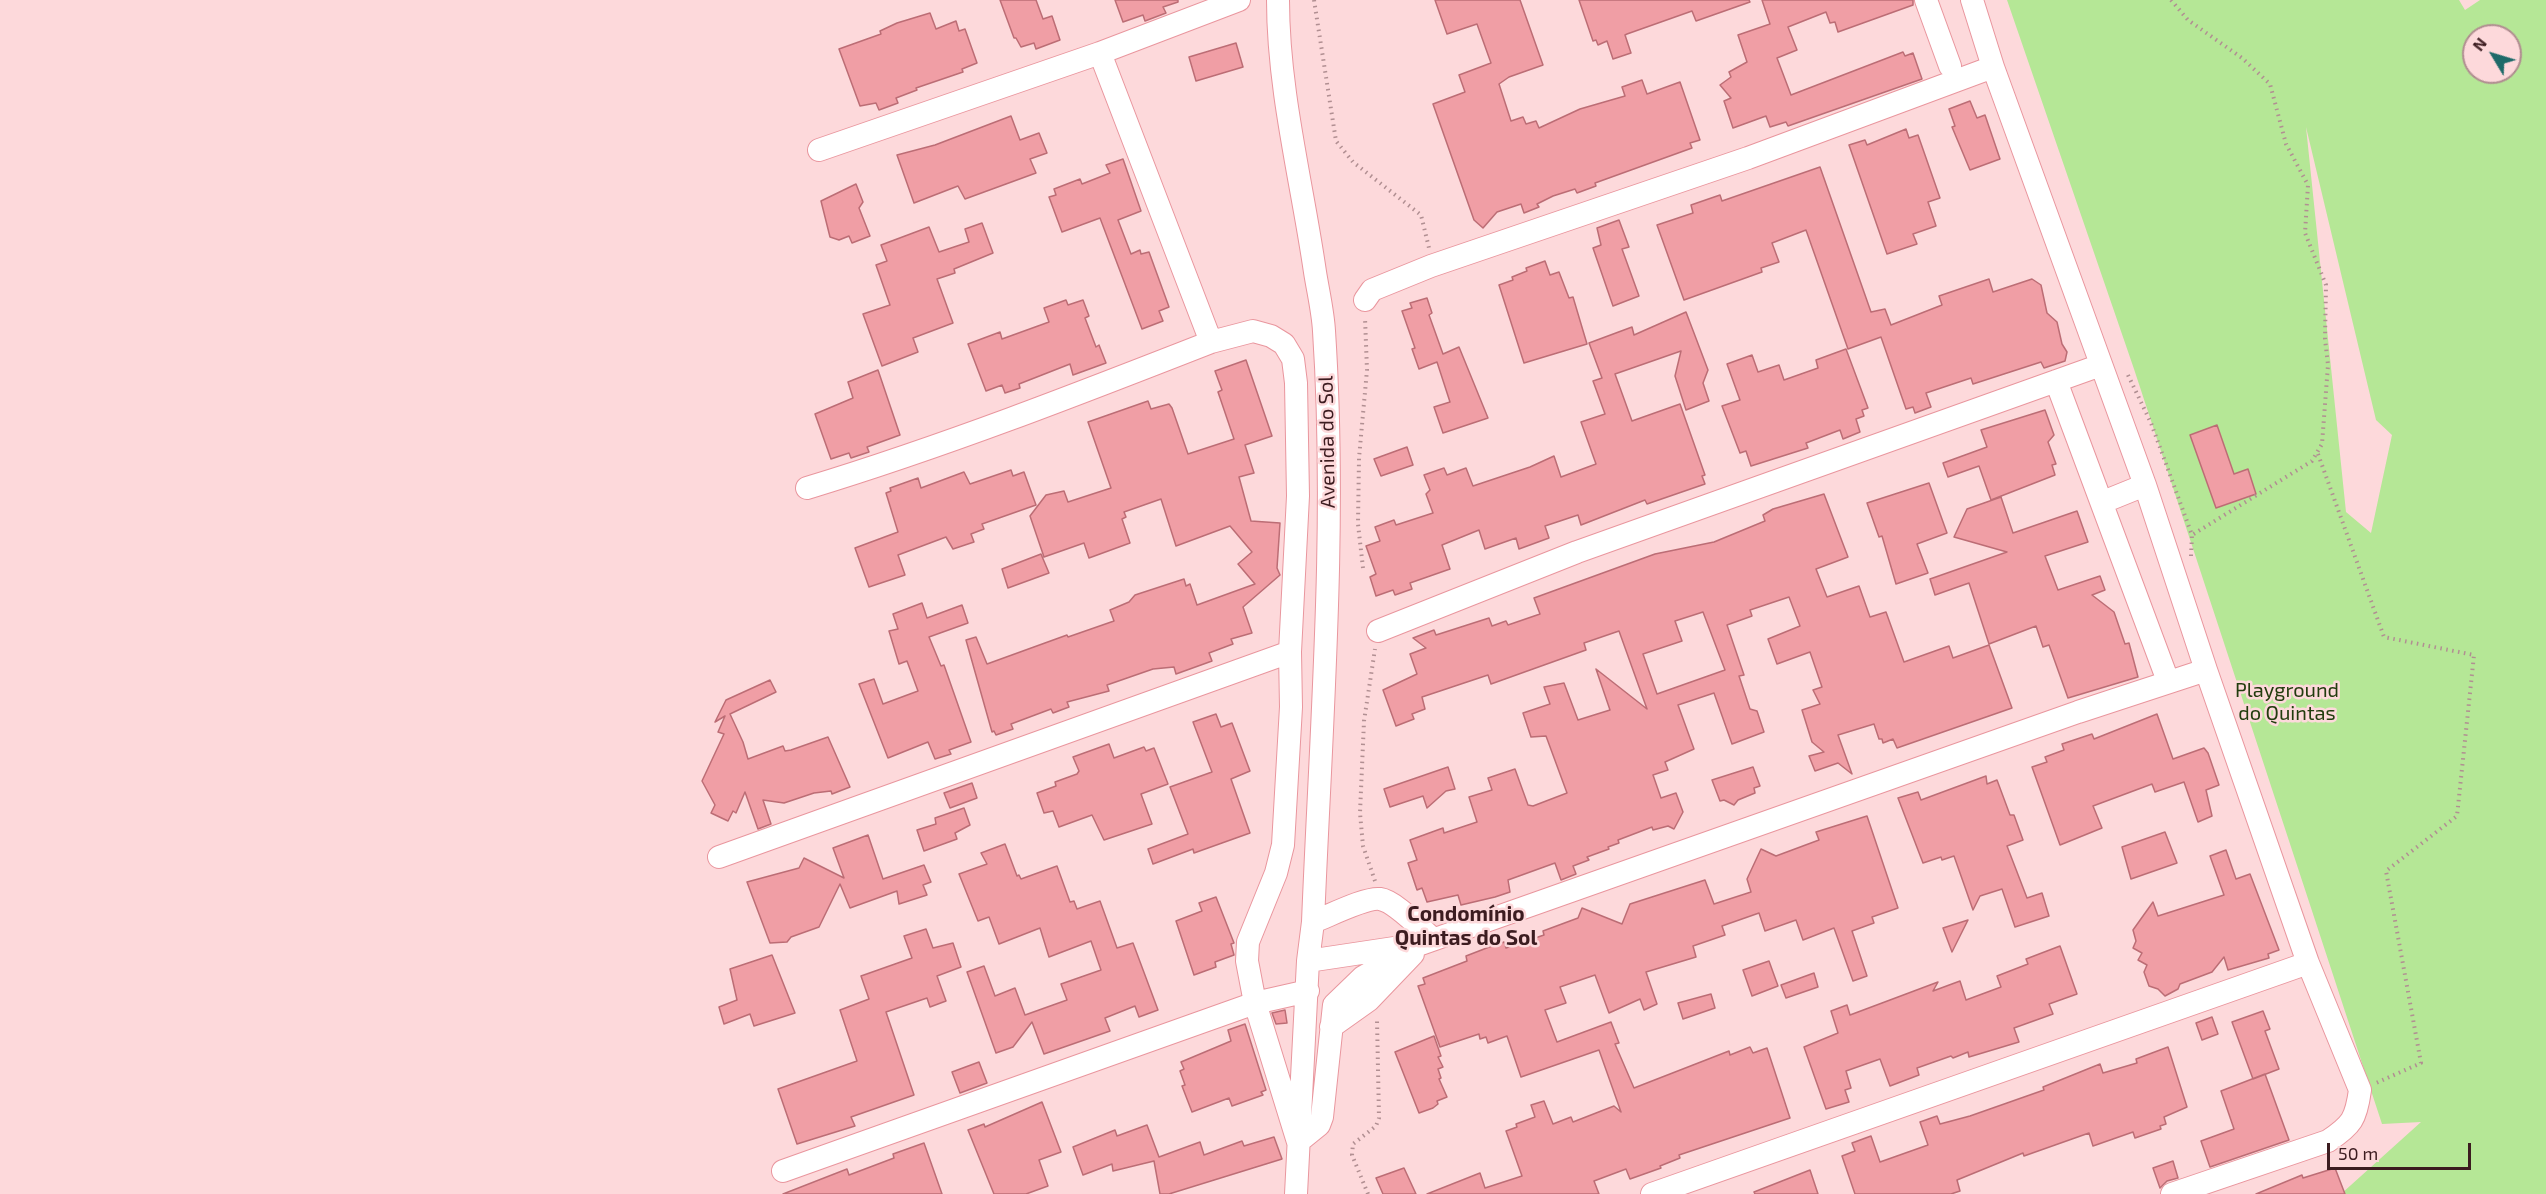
<!DOCTYPE html>
<meta charset="utf-8">
<style>
body{margin:0}
#map{position:relative;width:2546px;height:1194px;overflow:hidden;background:#fdd9db;font-family:"Exo 2",sans-serif}
canvas{display:block}
.north{position:absolute;left:2462px;top:24px;width:60px;height:60px;box-sizing:border-box;background:#fdd9db;border:2px solid #b08d90;border-radius:50%;rotate:308deg;font-size:16px;font-weight:700;line-height:24px;text-align:center;color:#3c1c20}
.north::after{content:'';display:block;margin:auto;width:21px;height:27px;background:#1e6a69;clip-path:polygon(50% 0,100% 100%,50% 72%,0 100%)}
.scale{position:absolute;left:2327px;top:1143px;width:144px;height:27px;box-sizing:border-box;border:3px solid #3c1c20;border-top:0;padding-left:8px;font-size:18px;line-height:21px;white-space:nowrap;color:#3c1c20;-webkit-text-stroke:4px #fdd9db;paint-order:stroke}
</style>
<div id="map">
<canvas width="2546" height="1194"></canvas>
<div class="north">N</div>
<div class="scale">50 m</div>
</div>
<script>
const g = document.querySelector('canvas').getContext('2d');
g.lineJoin = 'round';
function fill(path, color) { g.fillStyle = color; g.fill(path, 'evenodd'); }
function stroke(path, color, width, dash) { g.strokeStyle = color; g.lineWidth = width; g.lineCap = dash ? 'butt' : 'round'; g.setLineDash(dash || []); g.stroke(path); }
function drawText(font, color, halo, rows, align = 'center') {
  g.font = font + ' "Exo 2",sans-serif'; g.lineWidth = 5; g.setLineDash([]); g.textBaseline = 'middle'; g.strokeStyle = halo; g.fillStyle = color; for (const [text, x, y, turn = 0] of rows) {
    g.save(); g.translate(x, y); g.rotate((+turn || 0) * Math.PI / 180); g.textAlign = isNaN(turn) ? turn : align; if (halo) g.strokeText(text, 0, 0); g.fillText(text, 0, 0); g.restore();
  }
}
const green = new Path2D(`
 M2007,0H2459L2465,10L2480,0H2546V1194H2341L2421,1122L2382,1124L2134,369ZM2474,36H2510V72H2474ZM2306,127L2376,420L2392,435L2371,533L2346,512Z`);
const building = new Path2D(`
 M1000,0H1036L1043,19L1052,16L1060,40L1036,49L1034,43L1021,47L1016,38H1014Z
 M1115,0H1178V2L1163,7L1166,13L1145,21L1143,15L1123,22Z
 M1435,0H1520L1543,65L1509,77L1499,84L1511,121L1523,117L1526,124L1536,121L1539,128L1580,109L1625,96L1622,87L1642,80L1647,94L1680,82L1700,140L1690,143L1692,148L1595,183L1596,186L1577,193L1575,189L1553,196L1537,204L1539,207L1524,213L1521,204L1497,212L1483,228L1474,220L1433,104L1465,92L1459,75L1491,63L1477,24L1447,34Z
 M1579,0H1749L1750,2L1696,21L1692,11L1627,34L1625,35L1631,53L1613,59L1607,41L1598,45L1596,40L1593,41Z
 M1762,0H1913V5L1838,32L1835,22L1830,23L1826,12L1788,27L1797,50L1777,58L1791,95L1903,52L1905,56L1913,53L1922,79L1788,126L1786,122L1770,127L1766,116L1733,128L1724,101L1731,98L1720,85L1731,77L1729,72L1747,62L1738,35L1770,24Z
 M930,13L936,29L956,21L959,31L965,29L977,63L962,69L963,72L916,88L917,90L896,98L898,103L879,110L876,103L860,106L839,49L881,34L880,31L897,23Z
 M1236,43L1243,67L1196,81L1189,57Z
 M1970,101L1977,118L1985,115L2000,159L1970,170L1952,127L1955,126L1949,109Z
 M1011,116L1020,140L1039,133L1047,153L1030,159L1036,173L965,199L958,186L914,203L897,155L935,145Z
 M1906,129L1909,138L1918,135L1940,198L1928,202L1936,226L1913,234L1917,244L1887,254L1849,145L1865,140L1867,145Z
 M1123,159L1141,211L1118,220L1131,254L1140,250L1141,254L1149,252L1169,307L1159,311L1163,321L1142,329L1100,218L1062,232L1049,197L1056,195L1054,189L1080,179L1082,184L1110,173L1106,165Z
 M1820,167L1871,312L1885,309L1891,325L1942,305L1939,296L1989,279L1993,292L2032,279L2041,285L2047,313L2057,322L2062,344L2067,352L2065,361L2044,368L2041,362L1973,384L1971,378L1926,393L1931,407L1915,413L1913,407L1906,409L1881,337L1848,349L1806,230L1772,243L1779,262L1761,268L1762,272L1684,300L1657,225L1693,213L1691,205L1720,195L1722,201Z
 M856,184L863,202L859,208L870,236L852,243L849,236L839,240L830,237L821,201Z
 M1619,220L1629,247L1622,249L1639,296L1613,306L1593,248L1601,245L1597,228Z
 M982,223L993,253L954,269L955,273L937,279L953,323L913,338L918,352L882,366L863,314L890,305L876,265L887,261L881,245L929,227L939,252L969,242L965,229Z
 M1545,261L1550,275L1559,272L1569,298L1573,297L1587,344L1524,363L1499,285L1513,280L1512,277L1527,271L1526,268Z
 M1427,298L1432,313L1429,315L1443,354L1459,347L1488,418L1443,433L1434,407L1450,402L1437,362L1419,369L1412,349L1415,348L1402,311L1412,308L1410,303Z
 M1066,300L1068,305L1083,300L1089,316L1085,318L1096,347L1099,345L1106,363L1073,375L1070,364L1019,384L1020,388L1005,393L1002,385L986,391L968,344L1000,332L1002,339L1049,322L1044,308Z
 M1686,312L1708,370L1703,383L1709,401L1686,410L1675,376L1681,351L1615,374L1632,421L1680,404L1705,475L1702,476L1705,484L1647,504L1645,500L1581,525L1578,515L1545,526L1549,538L1519,549L1516,538L1485,549L1479,530L1442,545L1450,569L1410,583L1412,589L1395,595L1393,590L1376,596L1370,577L1376,574L1366,546L1380,541L1375,527L1394,520L1396,525L1433,513L1426,494L1430,490L1424,475L1444,468L1447,475L1466,468L1473,486L1530,467L1554,456L1561,477L1596,464L1581,422L1605,414L1593,381L1602,378L1589,343L1632,327L1634,335Z
 M1846,349L1868,408L1862,410L1864,416L1856,419L1860,432L1843,439L1840,430L1806,443L1808,448L1751,466L1746,451L1740,453L1722,406L1740,400L1727,364L1752,355L1758,372L1779,365L1784,380L1818,368L1816,360Z
 M1246,360L1272,436L1245,445L1254,473L1239,477L1251,521L1280,523L1277,568L1280,575L1243,607L1252,633L1231,639L1233,644L1209,653L1212,661L1176,674L1174,667L1153,669L1107,685L1109,691L1067,702L1069,707L1053,713L1051,709L1011,724L1013,729L996,735L994,731L992,732L966,640L976,637L987,664L1067,635L1068,637L1114,621L1110,610L1129,602L1135,595L1184,579L1186,586L1190,584L1197,605L1255,584L1238,564L1252,552L1230,526L1176,546L1161,499L1124,512L1126,517L1122,519L1130,543L1089,558L1084,543L1044,557L1030,516L1046,495L1064,491L1068,502L1111,488L1088,422L1148,401L1151,409L1169,404L1172,408L1188,454L1234,439L1218,392L1222,390L1215,371Z
 M878,370L900,435L867,447L869,452L851,458L849,453L831,459L815,414L853,398L848,382Z
 M2045,410L2054,435L2048,442L2056,464L2052,465L2055,475L1991,500L1979,466L1948,477L1943,463L1987,447L1981,430Z
 M2217,425L2234,474L2248,469L2256,494L2216,508L2190,435Z
 M1407,447L1413,465L1381,476L1374,459Z
 M1011,470L1013,476L1024,472L1036,505L982,524L984,529L971,534L974,542L953,549L946,537L898,555L905,575L869,587L855,548L898,532L886,493L891,491L890,488L918,478L921,488L964,472L970,484Z
 M1929,483L1947,533L1917,544L1928,573L1896,584L1882,536L1879,537L1867,503Z
 M1824,494L1848,557L1816,569L1827,597L1859,586L1870,617L1886,612L1904,662L1949,646L1953,658L1989,645L2012,708L1897,748L1893,739L1883,743L1882,739H1879L1874,724L1838,735L1852,774L1838,763L1815,771L1809,756L1824,752L1812,742L1802,710L1820,704L1813,690L1822,687L1810,652L1777,664L1768,639L1800,626L1789,597L1750,610L1752,616L1727,625L1744,675L1739,676L1750,709L1757,711L1764,732L1732,744L1714,693L1678,705L1694,749L1665,762L1668,770L1653,775L1661,798L1676,793L1683,812L1674,829L1668,826L1653,830L1652,827L1618,840L1619,843L1608,847L1609,849L1587,857L1589,860L1573,866L1576,874L1561,880L1555,863L1508,880L1510,892L1495,897L1461,905L1458,895L1427,902L1422,888L1417,890L1408,863L1417,860L1410,840L1443,828L1444,833L1477,822L1469,797L1492,790L1488,778L1515,769L1528,805L1533,806L1567,793L1546,736L1531,737L1523,713L1550,704L1544,687L1564,683L1578,720L1610,710L1596,669L1647,709L1619,631L1584,643L1586,650L1491,684L1488,675L1422,697L1425,709L1412,714L1414,719L1396,726L1383,690L1417,674L1410,654L1426,648L1413,638L1434,630L1436,635L1489,618L1492,626L1506,621L1508,625L1540,614L1534,598L1655,554L1714,542L1765,521L1763,515L1773,509ZM1703,612L1725,670L1657,694L1643,654L1682,641L1675,621Z
 M2001,497L2013,533L2077,511L2088,542L2045,556L2058,590L2100,576L2105,590L2092,595L2114,612L2125,644L2129,643L2138,677L2068,698L2049,645L2043,647L2036,626L1989,644L1969,583L1935,595L1930,579L2007,552L1954,537L1967,509Z
 M1041,554L1049,573L1008,588L1002,569Z
 M922,603L927,618L962,605L968,623L929,637L941,666L944,665L971,742L949,750L951,754L935,759L928,742L888,758L859,684L874,679L883,704L918,691L907,661L899,664L889,631L898,629L893,614Z
 M770,680L776,692L730,714L743,742L748,759L783,746L785,751L791,750L828,737L850,787L832,794L831,791L814,793L784,803L763,800L771,824L758,829L745,792L736,813L733,811L728,821L711,813L715,805L702,781L724,734L718,732L725,716L715,722L726,700Z
 M1216,714L1221,727L1232,723L1250,771L1231,779L1250,833L1194,853L1193,849L1153,864L1148,849L1188,834L1170,787L1212,772L1193,722Z
 M2157,714L2173,759L2204,748L2208,753L2219,785L2206,790L2212,816L2198,822L2184,782L2155,792L2152,784L2093,806L2102,828L2060,845L2032,767L2047,762L2045,757L2064,750L2062,744L2092,734L2094,739Z
 M1109,744L1114,758L1144,747L1146,751L1154,748L1168,784L1141,794L1152,824L1104,840L1092,815L1059,827L1053,811L1044,813L1037,793L1056,786L1055,782L1077,774L1079,771L1073,757Z
 M1448,767L1455,789L1446,791L1427,808L1423,796L1390,807L1384,789Z
 M1753,767L1760,786L1754,788L1755,793L1738,800L1734,805L1724,800L1720,801L1712,780Z
 M1986,776L1987,784L1997,780L2010,815H2014L2023,840L2007,846L2027,898L2042,893L2049,916L2015,927L2002,889L1980,896L1973,910L1954,856L1942,860L1941,857L1923,863L1898,798L1918,792L1921,800Z
 M972,783L977,798L950,808L944,793Z
 M964,808L970,825L955,833L957,839L924,851L917,830L936,824L935,818Z
 M1867,816L1898,908L1872,917L1874,923L1852,931L1867,976L1853,981L1834,928L1803,940L1796,920L1765,931L1759,913L1722,926L1725,935L1693,946L1696,957L1646,972L1657,1004L1644,1010L1640,999L1609,1013L1595,975L1560,987L1566,1003L1545,1010L1557,1042L1611,1022L1619,1043L1615,1044L1634,1088L1729,1051L1730,1055L1750,1047L1753,1053L1767,1048L1790,1118L1679,1155L1680,1158L1660,1166L1661,1168L1630,1179L1626,1169L1594,1181L1599,1194H1427L1480,1173L1485,1188L1522,1176L1506,1131L1517,1127L1516,1124L1535,1117L1531,1105L1544,1101L1553,1124L1571,1117L1573,1122L1614,1106L1621,1112L1599,1050L1521,1077L1507,1036L1488,1043L1486,1037L1480,1039L1479,1034L1440,1047L1418,986L1425,984L1423,978L1467,961L1466,956L1497,944L1504,942L1506,948L1544,935L1543,931L1578,918L1582,908L1622,924L1630,904L1705,880L1714,904L1751,892L1747,879L1761,849L1776,856L1819,840L1816,832Z
 M2165,832L2177,863L2131,879L2122,847Z
 M868,835L883,879L924,865L931,882L923,885L927,895L899,904L897,891L850,908L840,884L819,927L791,937L787,942L770,943L747,882L799,868L804,858L844,878L833,848Z
 M1005,844L1017,876L1019,875L1021,879L1057,866L1070,902L1074,901L1077,909L1100,901L1117,948L1133,943L1158,1010L1139,1017L1135,1006L1105,1018L1110,1031L1044,1054L1032,1022L1013,1047L996,1053L967,972L984,966L995,996L1015,988L1025,1015L1067,1000L1061,984L1101,970L1091,941L1049,957L1040,928L999,944L989,917L978,921L959,874L987,864L981,853Z
 M2226,850L2236,879L2250,874L2279,950L2268,954L2269,958L2228,970L2224,957L2212,972L2180,984L2178,989L2165,996L2158,989L2149,986L2144,972L2147,965L2138,960L2142,953L2133,948L2136,941L2133,930L2153,902L2158,916L2224,895L2210,856Z
 M1216,897L1234,943L1231,944L1234,955L1215,962L1216,967L1194,975L1176,921L1202,911L1199,903Z
 M1968,920L1952,952L1943,928Z
 M926,929L933,948L953,943L961,967L937,976L946,1001L930,1007L927,998L886,1012L914,1095L851,1117L855,1126L797,1144L778,1089L857,1061L840,1010L869,999L861,976L912,958L904,936Z
 M2060,946L2077,994L2049,1004L2053,1014L2014,1028L2019,1042L1969,1057L1968,1052L1953,1058L1951,1056L1917,1068L1919,1075L1890,1086L1880,1059L1846,1071L1851,1088L1845,1090L1849,1102L1826,1109L1804,1047L1838,1033L1831,1011L1847,1005L1850,1015L1938,982L1933,991L1960,981L1966,1000L2001,987L1997,976L2028,964L2026,959Z
 M772,955L795,1013L754,1026L750,1014L724,1024L719,1007L737,1000L730,969Z
 M1769,961L1778,986L1752,996L1743,970Z
 M1814,973L1818,987L1786,998L1781,985Z
 M1711,994L1715,1008L1683,1019L1678,1003Z
 M1285,1010L1287,1023L1276,1024L1272,1013Z
 M2263,1011L2270,1029L2265,1031L2279,1069L2253,1079L2232,1022Z
 M2212,1017L2218,1034L2202,1040L2196,1023Z
 M1245,1024L1266,1090L1261,1092L1263,1095L1232,1106L1229,1098L1192,1112L1182,1086L1185,1085L1180,1071L1184,1069L1181,1062L1231,1041L1228,1030Z
 M1434,1036L1441,1056L1438,1057L1443,1067L1438,1069L1441,1078L1439,1079L1447,1097L1437,1101L1438,1104L1433,1108L1419,1113L1395,1052Z
 M2168,1047L2187,1107L2164,1117L2166,1124L2160,1126L2161,1129L2135,1138L2133,1132L2093,1146L2089,1133L2024,1156L2023,1153L1957,1180L1960,1191L1951,1194H1855L1842,1156L1855,1151L1852,1143L1871,1136L1880,1162L1928,1145L1920,1122L1937,1116L1940,1124L1970,1116L2044,1090L2043,1087L2100,1064L2103,1073L2137,1063L2136,1059Z
 M979,1062L987,1083L960,1093L952,1072Z
 M2265,1074L2289,1140L2210,1167L2201,1141L2234,1129L2221,1091Z
 M1042,1102L1061,1152L1039,1160L1048,1186L1026,1194H994L968,1130L984,1124L985,1127Z
 M1147,1125L1159,1157L1200,1142L1204,1155L1242,1141L1244,1146L1274,1137L1282,1159L1169,1194H1160L1154,1161L1113,1171L1112,1164L1083,1175L1073,1147L1115,1130L1117,1136Z
 M924,1143L942,1194H783L847,1169L849,1175L894,1158L893,1154Z
 M2173,1161L2178,1178L2167,1181L2160,1188L2153,1168Z
 M1404,1168L1416,1194H1383L1376,1178Z
 M2335,1168L2345,1194H2256L2302,1175L2303,1178Z
 M1810,1170L1818,1194H1755L1754,1192Z`);
const path = new Path2D(`
 M1314,0L1336,141L1353,162L1421,215L1429,248
 M2171,0L2188,20L2242,58L2270,84L2286,144L2308,185L2305,233L2326,285L2325,339L2328,365L2322,444L2312,461L2192,535
 M2128,375L2151,423L2192,535L2191,556
 M2318,454L2384,637L2474,655L2457,816L2386,871L2421,1063L2376,1083
 M1363,568L1358,524L1359,458L1367,370L1365,318
 M1375,881L1363,846L1360,813L1364,721L1375,649
 M1368,1194L1352,1155L1353,1144L1376,1126L1379,1118L1377,1020`);
const minor = new Path2D(`
 M1278,0C1278,91 1302,182 1315,272C1318,291 1323,312 1324,331C1337,528 1321,725 1313,922L1308,961L1296,1194
 M1926,0L1950,66
 M1972,0L1993,67L2145,485L2206,670L2308,963L2360,1090C2356,1119 2352,1125 2328,1141L2172,1194
 M1100,53L1211,342L1253,331L1271,336L1284,344L1293,359L1296,383L1298,496L1290,652L1291,707L1283,845L1276,873L1248,942L1247,961L1255,1003L1298,1142
 M819,150L1100,53L1239,0
 M1365,300L1372,290L1431,266L1748,158L1993,67
 M2056,381L2168,681
 M807,488C945,446 1078,394 1211,342
 M2103,502L2145,485
 M1378,631L1577,552L2101,365
 M719,857L1290,652
 M1313,922C1329,916 1366,897 1380,899C1395,901 1421,929 1433,939
 M1308,961L1421,944L2078,712L2206,670
 M1331,1027L1369,1000L1413,954
 M1298,1142L1319,1125L1322,1117L1334,1005L1363,977L1403,954
 M783,1171L1255,1003L1308,991
 M1652,1194L2308,963`);
const streetNames = [
 ["Avenida do Sol",1327,442,-91]
];
const parkNames = [
 ["Playground",2287,690],
 ["do Quintas",2287,713]
];
const neighbourhoodNames = [
 ["Condomínio",1466,914],
 ["Quintas do Sol",1466,938]
];
fill(green, '#b5e796');
fill(building, '#f09ea5');
stroke(building, '#bc6d75', 1.5);
stroke(minor, '#e9969e', 24);
stroke(path, '#b18f92', 4, [1.5, 4.5]);
stroke(minor, '#fff', 22);
drawText('20px', '#3c1c20', '#fdd9db', streetNames);
drawText('20px', '#223c0e', '#fdd9db', parkNames);
drawText('bold 21px', '#3c1c20', '#fdd9db', neighbourhoodNames);
</script>
